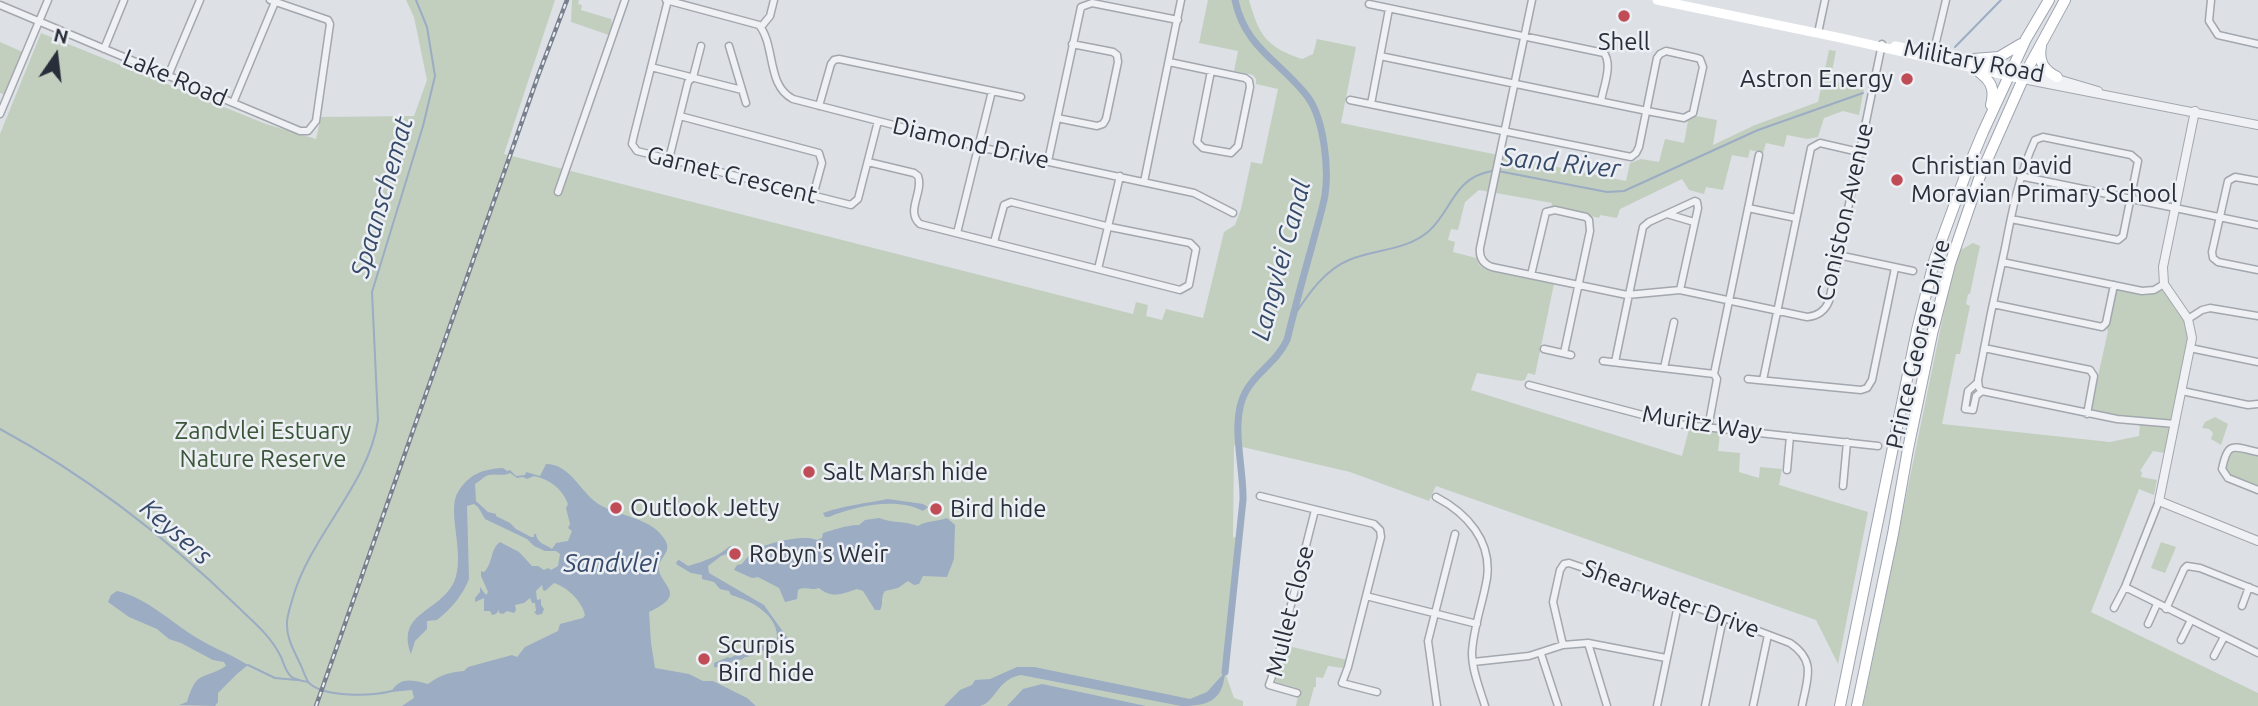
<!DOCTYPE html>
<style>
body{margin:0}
#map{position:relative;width:2258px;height:706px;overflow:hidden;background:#dde0e5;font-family:Ubuntu,sans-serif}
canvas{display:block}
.north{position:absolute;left:21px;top:21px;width:70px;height:70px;-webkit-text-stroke:5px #eceff3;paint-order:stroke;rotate:14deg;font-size:19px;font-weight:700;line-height:28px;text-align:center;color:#282e3a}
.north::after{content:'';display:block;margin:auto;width:24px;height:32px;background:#282e3a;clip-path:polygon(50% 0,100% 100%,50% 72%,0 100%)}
</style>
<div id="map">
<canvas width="2258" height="706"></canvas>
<div class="north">N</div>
</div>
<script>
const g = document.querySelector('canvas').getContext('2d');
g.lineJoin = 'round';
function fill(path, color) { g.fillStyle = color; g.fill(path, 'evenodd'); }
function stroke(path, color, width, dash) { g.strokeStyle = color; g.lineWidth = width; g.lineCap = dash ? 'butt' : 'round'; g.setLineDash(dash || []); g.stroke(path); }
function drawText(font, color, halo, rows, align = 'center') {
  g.font = font + ' Ubuntu,sans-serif'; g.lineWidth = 5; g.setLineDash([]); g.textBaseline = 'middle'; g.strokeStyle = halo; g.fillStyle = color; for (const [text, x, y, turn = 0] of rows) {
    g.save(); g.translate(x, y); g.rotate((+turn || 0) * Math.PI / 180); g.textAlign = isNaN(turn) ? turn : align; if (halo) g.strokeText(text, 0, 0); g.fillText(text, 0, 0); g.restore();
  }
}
const green = new Path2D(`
 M406,0H555L504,154L1133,314L1136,302L1148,305L1146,316L1162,320L1166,309L1203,318L1224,232L1235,225L1241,209L1251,162L1262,164L1278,89L1256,84V79L1253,75L1234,71L1238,51L1199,43L1208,0H1249C1259,35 1266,47 1302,59L1313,54L1317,39L1356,47L1341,123L1626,181L1630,163L1641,159L1659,162L1665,139L1684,143L1688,121L1696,116L1717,120L1713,145L1755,125L1818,102L1829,50L1836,51L1830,81L1864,89L1859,115L1843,111L1824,118L1818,137L1807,139L1787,135L1784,147L1766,143L1763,153L1750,150L1748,158L1732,155L1723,190L1706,187L1704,194L1689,190L1682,179L1620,209L1617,218L1600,215L1599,218L1551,207L1552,203L1479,190L1465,202L1458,230L1451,229L1448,240L1455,242L1453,252L1476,258L1479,265L1486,270L1554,284L1535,375L1528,373L1525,380L1521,381L1477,373L1471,390L1682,456L1689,429L1720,433L1718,451L1740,453L1739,472L1759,478L1760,467L1782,469L1779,485L1868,512L1838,664L1816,620L1436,486L1429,501L1350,472L1234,445L1233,538L1238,536L1225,672L1234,698L1243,701V706H0V134L41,33L266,124L316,139L321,117L414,116L427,80L414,17Z
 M572,0H579L578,4L582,5L581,10L611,19L612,23L609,35L571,22Z
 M0,42L25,53L8,96L0,93Z
 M1973,243L1980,246L1970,294H1968L1966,304L1970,306L1960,354H1956L1942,424L2110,442L2139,436L2140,424L2168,427L2170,431L2165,453L2153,451L2140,471L2142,472L2141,477L2157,480L2154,495L2139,489L2091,612L2258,693V706H1863L1948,292L1959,251Z
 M2121,289L2147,294L2160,290L2164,291L2185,321L2189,333L2172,418L2170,420L2115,416L2094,412L2091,408L2108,331L2105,327L2115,291Z
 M2215,417L2228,424L2221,445L2211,439L2213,433L2209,429L2202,428L2205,422Z
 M2236,450L2258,455V488L2228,476L2224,468L2229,452Z
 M2161,542L2176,547L2165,573L2151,568Z
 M1284,645L1347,660L1343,668L1328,666L1323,678L1316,677V687H1314L1309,706H1296L1299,691L1275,684Z`);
const water = new Path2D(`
 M546,464C570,464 580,491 597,503C617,517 648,516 663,537C674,551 661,555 659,566C657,585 691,593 649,612L651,643L655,668L689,674L703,681H713L747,698L756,706H402L414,698L412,690L391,692C400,676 413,680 428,684C440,675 450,672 464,671L468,667L512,655L517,657L525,647L558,631L560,624L583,618L585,615C582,601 567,587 554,583L545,591L543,590L542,585L536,591L537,600L541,599V605L544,609L542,614L537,615L534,612L536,611L535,603H532L530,598L524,603L515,605L516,610L514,613L507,611L503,614L499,613V610L496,614L492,615L490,611H484V598L475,602V598L480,592V587L486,595L488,592L481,576V571L484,572C493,564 490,549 500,542L519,552L532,566H538L544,570L548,568L551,570L558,566L560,554L556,551H545L534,546L527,539L485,519L478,507L474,504L467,506L469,579C462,596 452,608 437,620L427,621V629L415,641L411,654C396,612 439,613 454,582C466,554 446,511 458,492C469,474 483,469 503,468L507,471L510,470L516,476L525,475L526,472L540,476ZM510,473L517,478L523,477L527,479L534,476C549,479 562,488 568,504L566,508L570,524L568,528L572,531L568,541L556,543L552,549C546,544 537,544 536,534H534V537H531L516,529L510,523L496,516V514L488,512L476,501L475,484C479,482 484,476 489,475C497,473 501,477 510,473Z
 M888,499L923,504L928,507L923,511C898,497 855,506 829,517H825L823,513C842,506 867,503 888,499Z
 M879,518C892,523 905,521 918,526C928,520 936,522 947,518L955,525L954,559L947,577L923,576L919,584L914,585L908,581L898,588L885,591C880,597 884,604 880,610H875L863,591L857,589C842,594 832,599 819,588C811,591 805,586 798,590L797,599L785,602L779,588L758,577L752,578L734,570L737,565L742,564C746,558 752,552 759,548C771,542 805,534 817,540L822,538L823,533C832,530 851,524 859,525L865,520Z
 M730,546L734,547L733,552L721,556L708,566L709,573L764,605L789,640L786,643L772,646V649C762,648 754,657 745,657L741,660L738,659L734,664L733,661C728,667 722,668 714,667V663L728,657L730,658L743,651L768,644L769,642L777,640C779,615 752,601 731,595L729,591L720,589L714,582L702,579V575L691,573L676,564L677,561L679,560L688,566C706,561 718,556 730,546Z
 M117,591C144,597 167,618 189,633C208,646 229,653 248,665L238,673L218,693V702L215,706L179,705L187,702C197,669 202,681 226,666L224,662L213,660L181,643L169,639L157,629L129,617L108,602L111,595Z
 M1017,667H1034L1190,699L1207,692L1225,672C1223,701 1208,706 1181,706L1021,675C997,679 996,702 980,706C969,706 955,706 944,706L960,690L972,685L975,680L990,679Z
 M1042,684L1146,706H1007L1023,689Z`);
const stream = new Path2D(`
 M1955,47L2001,0
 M1498,171L1607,192L1624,191L1758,130L1863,93
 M1293,317C1307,296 1324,270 1349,260C1375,249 1406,251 1429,231C1453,209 1453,178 1492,171
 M0,429C87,476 167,538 238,607C253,622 270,635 280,655C284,662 285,673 293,678C297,680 303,681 308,682
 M248,665L275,678L297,680
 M392,691C373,696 325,698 309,683C306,679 304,673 302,668C296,654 286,639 287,623C287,615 291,605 293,597C311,535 369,484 378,420L372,292L423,126L435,76L427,27L416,0`);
const canal = new Path2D(`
 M1225,672L1243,500C1244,466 1229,421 1246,391C1257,371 1276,363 1287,340C1295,308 1303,277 1312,246C1316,229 1322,212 1325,195C1329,168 1324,118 1307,96C1280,61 1245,48 1235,0`);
const minor = new Path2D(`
 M666,0L759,25C776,46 766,85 793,99L979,147L1194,193L1233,213
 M668,0L634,135L632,144L637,151L851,205L858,199L878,121
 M1532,0L1480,248C1479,258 1483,264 1492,267L1627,295L1680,290L1807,317C1818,316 1825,311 1829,301L1882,44
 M2211,0L2209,21L2218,35L2258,44
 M1369,4L1604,53C1613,65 1603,88 1601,101
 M0,5L300,131H308L316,121L330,24L328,20L270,0
 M761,27L770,16L774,0
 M1818,33L1825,0
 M1936,42L1946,0
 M729,46L746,103
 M104,49L124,0
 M1169,62L1245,78L1249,81L1250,87L1238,146L1231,153L1203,148L1197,142L1211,71
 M651,67L742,90
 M168,76L200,0
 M1350,100L1631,157L1636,153L1639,147L1657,58L1660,54L1666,51L1697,58L1700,59L1703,67L1693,113L1684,118L1647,111L1380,56
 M233,103L275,2
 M1371,104L1389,9
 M819,106L831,64L834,60L839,59L1021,97
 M0,114L48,0
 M680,116L819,153L822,163L813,196
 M1057,118L1097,126L1103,124L1106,119L1118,62L1117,55L1113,52L1072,44
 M669,159L688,82L693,77L701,46
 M1048,161L1081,7L1092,3L1178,20
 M868,162L914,173L918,176C924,192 905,211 920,224L1180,290L1189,285L1196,249L1190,243L1110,227L1011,202L1004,205L994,242
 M2020,176L2258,225
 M2258,181L2235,177L2228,181L2212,252L2213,258L2218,262L2258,270
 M1144,182L1181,0
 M558,192L625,0
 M1748,208L1796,218
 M1667,214L1694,222
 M957,233L992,91
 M1838,255L1913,271
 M2002,262L2142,291L2154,290L2164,284
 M1098,269L1120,176
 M1531,275L1546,212L1555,210L1586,217L1589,220L1590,231L1564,353
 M1993,304L2102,327L2106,323L2114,285
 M2188,319L2202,310L2210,308L2258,316
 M1984,348L2090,370L2094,376L2087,414
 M2190,348L2258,362
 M1544,349L1571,355
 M1603,361L1714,374
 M1615,362L1643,227L1649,222L1695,201L1697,202L1698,208L1680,290
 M1664,368L1674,322
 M1748,379L1861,390L1867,388L1872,380L1895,268
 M1763,380L1811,148L1820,143L1859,152
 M1977,383L1968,391L1965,409L1973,410L1976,396L1982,391
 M1529,385L1677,424L1878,446
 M1982,391L1979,388L1978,380C1986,336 1995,292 2005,248C2012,211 2019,175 2035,140L2043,137L2131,155L2138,161L2123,236L2118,240L2011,219
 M1982,391L2117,419L2175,424
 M2182,391L2248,405L2258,404
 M1708,428L1717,379L1714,374L1715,369L1759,155
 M2258,452C2233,447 2228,440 2222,469L2228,478L2258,490
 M1787,470L1790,436
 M1843,486L1847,442
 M1260,496L1374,524L1380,530L1381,537L1348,667L1342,683L1377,692
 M1436,497C1467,513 1492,541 1487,578C1483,603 1473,628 1472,653C1472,671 1480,689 1485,706
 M2125,587L2258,653
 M1366,596L1477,624
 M2242,606L2249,587
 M2114,608L2125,587L2159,501
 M2166,609L2184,569L2187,566L2200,568L2258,591
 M2148,624L2157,604
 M2181,640L2191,620
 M1588,643L1607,706
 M1563,645L1553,602L1560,570L1564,564L1569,563L1640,587L1678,605H1690L1790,643C1817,661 1807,679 1802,706
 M1541,654L1558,706
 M2214,656L2224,637
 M1473,662L1529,656L1563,645L1588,643L1666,658
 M1297,693L1269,685L1275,668L1315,510
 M1437,706L1428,641L1455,534
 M1657,706L1678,605
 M1705,706L1723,618
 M1753,706L1768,635`);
const tertiary = new Path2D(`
 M2027,70L2098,91
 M2023,79L2258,125
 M2195,111L2163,267L2164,284L2188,319L2192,338L2159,501L2258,541`);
const secondary = new Path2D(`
 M1657,0L1841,38L2023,79
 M1895,46L2027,70`);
const primary = new Path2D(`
 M2041,46C2038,62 2044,70 2057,77
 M1974,59L1999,57L2021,44
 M1974,68C1989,79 1996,86 1991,105
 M1840,706L1917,330L1935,258L1968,168L1983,132L2026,39L2049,0
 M1857,706L1893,534L1908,449L1932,334L1950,264L1980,176L2027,70L2065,0`);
const rail = new Path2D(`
 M316,706L538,76L567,0`);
const markers = [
 [1624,16,7,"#c04c56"],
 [1907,79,7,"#c04c56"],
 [1897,180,7,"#c04c56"],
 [809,472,7,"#c04c56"],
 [616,508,7,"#c04c56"],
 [936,509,7,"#c04c56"],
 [735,554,7,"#c04c56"],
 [704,659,7,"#c04c56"]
];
const poiNames = [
 ["Shell",1624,42,"center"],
 ["Astron Energy",1893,79,"right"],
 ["Christian David",1911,166],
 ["Moravian Primary School",1911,194],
 ["Salt Marsh hide",823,472],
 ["Outlook Jetty",630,508],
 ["Bird hide",950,509],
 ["Robyn's Weir",749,554],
 ["Scurpis",718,645],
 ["Bird hide",718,673]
];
const streetNames = [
 ["Military Road",1974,61,11],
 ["Lake Road",175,78,23],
 ["Diamond Drive",971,143,13],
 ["Garnet Crescent",732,175,14],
 ["Coniston Avenue",1845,212,-77],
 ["Prince George Drive",1918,344,-77],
 ["Muritz Way",1702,423,9],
 ["Shearwater Drive",1671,599,20],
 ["Mullet Close",1290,611,-76]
];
const parkNames = [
 ["Zandvlei Estuary",263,431],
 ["Nature Reserve",263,459]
];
const waterNames = [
 ["Sand River",1561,163,6],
 ["Spaanschemat",382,197,-74],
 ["Langvlei Canal",1281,260,-75],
 ["Keysers",176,532,41],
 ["Sandvlei",611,563]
];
fill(green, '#c2cfbf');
fill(water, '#9bacc3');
stroke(stream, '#9bacc3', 2);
stroke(canal, '#9bacc3', 7);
stroke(minor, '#a3a7ae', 9);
stroke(tertiary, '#a3a7ae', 10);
stroke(primary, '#9ea4b0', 12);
stroke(minor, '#eff1f4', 6);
stroke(tertiary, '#eff1f4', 8);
stroke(secondary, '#fff', 9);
stroke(primary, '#fff', 10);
stroke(rail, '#787f8d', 4.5);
stroke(rail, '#eceff3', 2, [5]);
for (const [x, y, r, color] of markers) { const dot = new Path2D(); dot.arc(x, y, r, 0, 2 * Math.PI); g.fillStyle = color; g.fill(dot); stroke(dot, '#eceff3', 2.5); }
drawText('24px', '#282e3a', '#eceff3', poiNames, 'left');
drawText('24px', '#282e3a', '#eceff3', streetNames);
drawText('24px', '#3a5537', '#eceff3', parkNames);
drawText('italic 26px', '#364a6a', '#eceff3', waterNames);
</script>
